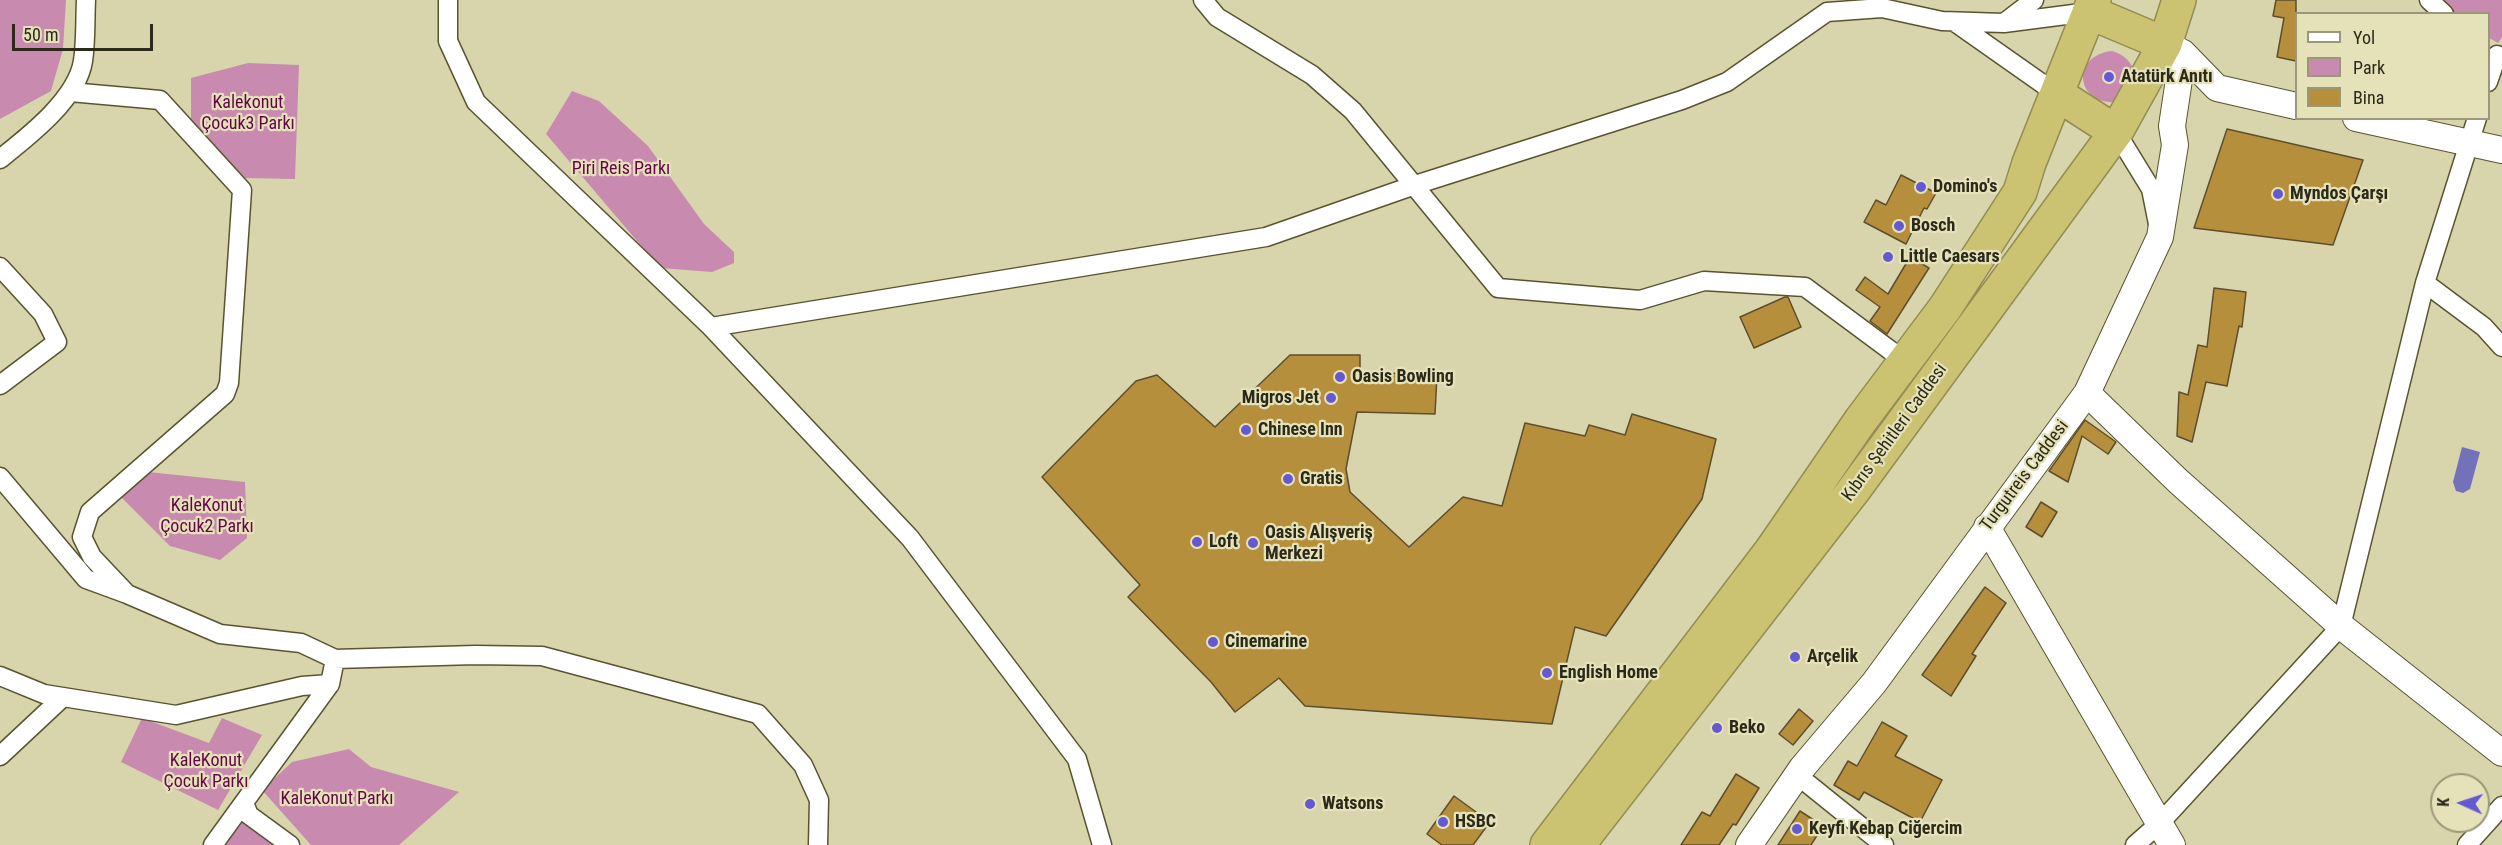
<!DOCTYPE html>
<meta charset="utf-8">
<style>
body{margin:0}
#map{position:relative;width:2502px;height:845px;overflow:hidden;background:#d8d5ac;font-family:"Roboto Condensed",sans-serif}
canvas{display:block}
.legend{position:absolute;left:2295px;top:12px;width:195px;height:108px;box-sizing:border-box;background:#e5e2b9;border:2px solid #9b9879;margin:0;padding:8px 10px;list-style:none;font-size:18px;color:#2b2a1a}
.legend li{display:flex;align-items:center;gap:12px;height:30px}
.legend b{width:30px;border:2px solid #9b9879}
.north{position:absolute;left:2430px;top:773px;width:60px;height:60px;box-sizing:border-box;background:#e5e2b9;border:2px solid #9b9879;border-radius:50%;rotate:273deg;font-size:16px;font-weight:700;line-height:24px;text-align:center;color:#2b2a1a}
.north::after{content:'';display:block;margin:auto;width:21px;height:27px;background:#6559d2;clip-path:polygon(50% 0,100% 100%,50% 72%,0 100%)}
.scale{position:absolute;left:12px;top:24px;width:141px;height:27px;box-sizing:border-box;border:3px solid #2b2a1a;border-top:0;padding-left:8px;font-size:18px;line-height:21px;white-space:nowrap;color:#2b2a1a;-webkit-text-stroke:4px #e5e2b9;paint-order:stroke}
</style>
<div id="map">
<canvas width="2502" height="845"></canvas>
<ul class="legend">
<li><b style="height:8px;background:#fff"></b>Yol</li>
<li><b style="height:16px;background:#c88baf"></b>Park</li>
<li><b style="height:16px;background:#b68f3d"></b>Bina</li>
</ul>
<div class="north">K</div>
<div class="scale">50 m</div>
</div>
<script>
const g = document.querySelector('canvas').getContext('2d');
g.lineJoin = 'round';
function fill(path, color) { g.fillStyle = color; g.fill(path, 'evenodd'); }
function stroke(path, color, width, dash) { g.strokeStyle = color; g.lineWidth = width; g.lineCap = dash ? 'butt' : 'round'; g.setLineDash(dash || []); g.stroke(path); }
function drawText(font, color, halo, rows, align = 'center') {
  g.font = font + ' "Roboto Condensed",sans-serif'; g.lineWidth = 4.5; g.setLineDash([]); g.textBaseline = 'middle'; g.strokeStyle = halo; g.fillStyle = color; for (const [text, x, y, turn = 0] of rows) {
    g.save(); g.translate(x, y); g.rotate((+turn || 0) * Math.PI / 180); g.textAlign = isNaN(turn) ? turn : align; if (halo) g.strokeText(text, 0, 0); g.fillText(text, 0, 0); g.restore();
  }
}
const green = new Path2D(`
 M0,0H66L63,49L51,91L0,119Z
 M2439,0H2502V37L2498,43L2489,38L2488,14L2452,13Z
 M2112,51C2123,54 2128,59 2134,69L2116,102C2075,105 2071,55 2112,51Z
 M248,63L299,65L295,179L243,178L191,123V78Z
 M572,91L599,101L648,146L704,224L734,252V263L712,272L660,268L546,134Z
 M148,472L245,482L247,538L220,560L170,546L122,498Z
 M142,718L209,743L222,718L262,735L218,810L121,762Z
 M349,749L371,767L459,792L399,845H311L262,790L292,762Z
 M249,815L284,845H223Z`);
const water = new Path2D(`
 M2462,447L2480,452L2470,489L2463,493L2456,491L2453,482Z`);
const building = new Path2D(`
 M2276,0H2296V61L2277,57L2284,18L2273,16Z
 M2227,129L2363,160L2333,245L2194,228Z
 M1901,175L1936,193L1927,209L1924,208L1906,244L1864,222L1876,200L1886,205Z
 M1910,257L1929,268L1887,334L1870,321L1880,307L1856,290L1865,277L1888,294Z
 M2214,288L2246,292L2242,327L2239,326L2227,386L2206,382L2192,442L2177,436L2179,392L2188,395L2198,345L2207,347Z
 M1785,297H1788L1801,327L1754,348L1740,317Z
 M1290,355H1360V372L1437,375L1435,414L1357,412L1346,469L1350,492L1409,547L1463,497L1502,506L1525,423L1585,436L1589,425L1625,435L1632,414L1716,439L1702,499L1606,636L1575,627L1552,724L1305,706L1279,678L1235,712L1211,682L1128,597L1140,585L1042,477L1136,381L1157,375L1215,427Z
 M2085,420L2116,442L2108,454L2082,436L2068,482L2049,471Z
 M2041,502L2057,512L2042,537L2026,527Z
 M1985,587L2006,603L1972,654L1976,656L1951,696L1922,675Z
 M1799,709L1813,721L1793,745L1779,734Z
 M1882,722L1907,736L1895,756L1942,780L1920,822L1864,792L1859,800L1834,785L1848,761L1857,766Z
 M1736,774L1759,788L1736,825L1733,824L1719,845H1681L1702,812L1710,816Z
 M1454,796L1490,822L1473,845H1442L1427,834Z
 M1800,811L1823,826L1811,845H1778Z`);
const street = new Path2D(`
 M448,0V41L476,102L711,327L910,538L1077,759L1102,845
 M1203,0L1217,17L1312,75L1353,111L1498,288L1640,300L1704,281L1805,287L1906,362
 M2429,0L2444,14
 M1956,23L2057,94
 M2004,23L2034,0
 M2488,82L2497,55
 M70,92L160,100L242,190L229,383L225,394L90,512L82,537L92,557L127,594
 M2116,132L2151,189L2158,224
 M0,159C29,136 77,99 83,61C86,41 85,20 86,0
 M0,267L43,314L57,342L0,385
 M2425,283L2484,327L2502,347
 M711,327L1266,237L1415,185L1682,100L1727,82L1827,12L1882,8L1942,21L2004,23L2089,12
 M0,477L86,579L127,594L220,634L301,643L335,659
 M0,676L44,694L176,715L302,686L330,684L335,659L475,655L542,656L758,714L803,765L819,800L818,845
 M0,756L62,698
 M1797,775L1884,845
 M244,803L249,815L290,845
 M213,845L330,684
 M2135,845L2160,823L2341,626L2425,283L2477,118
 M2467,845L2502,806`);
const secondary = new Path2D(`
 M2173,48L2183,53L2217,88L2296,106
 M2356,118L2502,150
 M2087,393L2178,481L2341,626L2502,753
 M1987,527L2172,845
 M1749,845L1802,768L1874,683L2087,393L2160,237L2175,145L2172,126L2183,53`);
const highway = new Path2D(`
 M2089,12L2165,44
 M2057,94L2116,132
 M1547,845L1771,551L1861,420L1945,308L2020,192L2029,163L2094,0
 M1578,845L1853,491L2116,132L2165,44L2179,0`);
const markers = [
 [2109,77,6,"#6559d2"],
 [1921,187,6,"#6559d2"],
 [2278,194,6,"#6559d2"],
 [1899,226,6,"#6559d2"],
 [1888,257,6,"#6559d2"],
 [1340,377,6,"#6559d2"],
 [1331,398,6,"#6559d2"],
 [1246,430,6,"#6559d2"],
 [1288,479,6,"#6559d2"],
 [1197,542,6,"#6559d2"],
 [1253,543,6,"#6559d2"],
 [1213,642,6,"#6559d2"],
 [1795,657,6,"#6559d2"],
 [1547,673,6,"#6559d2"],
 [1717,728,6,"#6559d2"],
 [1310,804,6,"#6559d2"],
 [1443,822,6,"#6559d2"],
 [1797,829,6,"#6559d2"]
];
const poiNames = [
 ["Atatürk Anıtı",2121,77],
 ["Domino's",1933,187],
 ["Myndos Çarşı",2290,194],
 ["Bosch",1911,226],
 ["Little Caesars",1900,257],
 ["Oasis Bowling",1352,377],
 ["Migros Jet",1319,398,"right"],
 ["Chinese Inn",1258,430],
 ["Gratis",1300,479],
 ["Oasis Alışveriş",1265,533],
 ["Merkezi",1265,554],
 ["Loft",1209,542],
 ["Cinemarine",1225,642],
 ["Arçelik",1807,657],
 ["English Home",1559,673],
 ["Beko",1729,728],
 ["Watsons",1322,804],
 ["HSBC",1455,822],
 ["Keyfi Kebap Ciğercim",1809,829]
];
const parkNames = [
 ["Kalekonut",248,103],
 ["Çocuk3 Parkı",248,124],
 ["Piri Reis Parkı",621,169],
 ["KaleKonut",207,506],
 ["Çocuk2 Parkı",207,527],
 ["KaleKonut",206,761],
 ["Çocuk Parkı",206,782],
 ["KaleKonut Parkı",337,799]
];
const streetNames = [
 ["Kıbrıs Şehitleri Caddesi",1895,433,-54],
 ["Turgutreis Caddesi",2025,476,-53]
];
fill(green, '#c88baf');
fill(water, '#7371ba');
fill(building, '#b68f3d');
stroke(building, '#5f4e2d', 1.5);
stroke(street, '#585430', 21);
stroke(secondary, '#585430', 28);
stroke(highway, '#938d53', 36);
stroke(street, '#fff', 18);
stroke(secondary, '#fff', 26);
stroke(highway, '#cbc272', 33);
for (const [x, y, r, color] of markers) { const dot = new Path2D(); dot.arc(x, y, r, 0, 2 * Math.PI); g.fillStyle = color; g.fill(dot); stroke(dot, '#e5e2b9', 2); }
drawText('bold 18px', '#2b2a1a', '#e5e2b9', poiNames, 'left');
drawText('18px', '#630449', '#e5e2b9', parkNames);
drawText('18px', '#2b2a1a', '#e5e2b9', streetNames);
</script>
